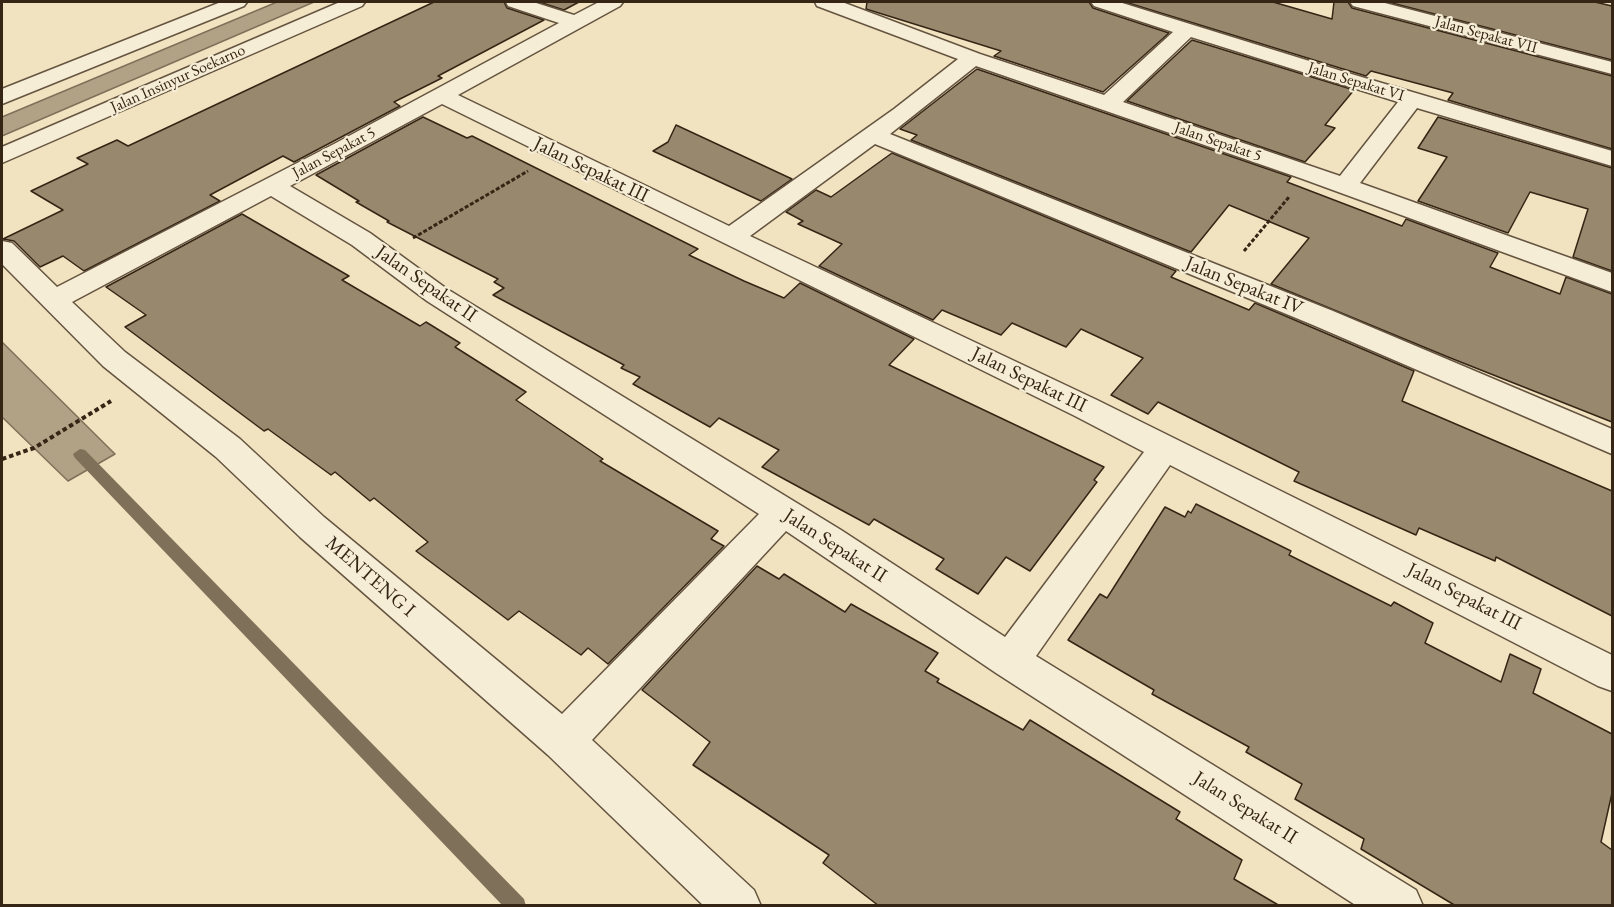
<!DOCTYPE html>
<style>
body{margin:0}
#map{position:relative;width:1614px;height:907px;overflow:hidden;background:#f1e3c0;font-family:"EB Garamond",serif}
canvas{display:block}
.frame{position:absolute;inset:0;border:3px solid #352515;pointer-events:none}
</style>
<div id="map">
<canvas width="1614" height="907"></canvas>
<div class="frame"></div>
</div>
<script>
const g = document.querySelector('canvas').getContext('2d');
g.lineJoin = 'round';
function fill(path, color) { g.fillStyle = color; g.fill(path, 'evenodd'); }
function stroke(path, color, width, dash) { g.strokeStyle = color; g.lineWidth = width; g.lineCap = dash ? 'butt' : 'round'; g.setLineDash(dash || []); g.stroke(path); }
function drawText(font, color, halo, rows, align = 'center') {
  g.font = font + ' "EB Garamond",serif'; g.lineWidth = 4.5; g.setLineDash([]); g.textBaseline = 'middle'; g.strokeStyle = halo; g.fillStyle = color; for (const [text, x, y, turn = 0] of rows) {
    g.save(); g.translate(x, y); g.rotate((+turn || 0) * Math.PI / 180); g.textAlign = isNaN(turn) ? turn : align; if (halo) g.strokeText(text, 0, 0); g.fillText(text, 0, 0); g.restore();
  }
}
const water = new Path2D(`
 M277,2H314L2,136V117Z
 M2,342L115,454L68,481L2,417Z`);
const stream = new Path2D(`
 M80,449L85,450L524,899L526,906H503L75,458L73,454Z`);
const building = new Path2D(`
 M434,2H504L507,8L544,20L438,76L442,78L394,102L400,106L294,162L283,156L210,195L220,201L84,271L63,256L40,267L14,241L3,239L63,210L31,191L88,164L77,158L117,140L128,146Z
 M539,2H579L564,10Z
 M867,2H1089L1093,8L1169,33L1103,92L994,56L1001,51L866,9Z
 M1125,2H1273L1332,19L1334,2H1348L1352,8L1612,76V149L1448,100L1453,93L1371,71L1366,76Z
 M1388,2H1595L1612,6V60Z
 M1192,40L1354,90L1325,125L1335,128L1305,162L1127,101Z
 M977,69L1291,177L1287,182L1402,226L1406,219L1498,253L1490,267L1560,294L1566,277L1612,294V422L1448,357L1271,284L1309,238L1229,205L1191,252L911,140L917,135L900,129Z
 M423,117L467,138L472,136L698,249L689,255L744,281L784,298L800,283L914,339L889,365L1104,467L1094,480L1097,482L1030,571L1006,557L978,594L936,569L944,559L874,519L869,525L762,467L779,450L719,418L710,427L633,384L640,377L621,368L624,365L493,295L504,288L494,282L498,279L387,222L389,221L356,202L359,201L316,175Z
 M1438,117L1612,168V271L1573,257L1588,209L1530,192L1508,233L1418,201L1447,157L1418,148Z
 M676,125L792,179L761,201L653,151L668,142Z
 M892,153L1176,271L1171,277L1249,310L1255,303L1414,371L1402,401L1612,491V616L1496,557L1495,561L1419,528L1416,535L1294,481L1299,472L1158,402L1148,414L1111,395L1143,358L1081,329L1066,347L1012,323L1001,335L942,310L933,320L819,266L842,244L798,224L803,221L786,212L816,190L831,197Z
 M242,214L349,276L342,280L420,326L426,322L460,343L455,347L526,392L516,400L603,459L600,461L718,531L711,539L724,546L608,664L588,648L581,655L519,611L508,620L416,551L428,542L374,498L370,501L335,472L331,475L268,429L264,431L125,327L146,315L106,287Z
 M1196,504L1291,551L1289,555L1391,606L1394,602L1433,623L1425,643L1501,682L1510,654L1541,669L1533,693L1612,734V793L1601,842L1612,850V906H1456L1361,849L1364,839L1295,799L1302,784L1246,752L1249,747L1152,694L1154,690L1068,640L1100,594L1107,598L1165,507L1185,517L1188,511L1191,513Z
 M757,566L779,579L784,574L845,612L851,604L938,653L925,671L939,679L937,682L1023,730L1030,720L1180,812L1176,819L1242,860L1234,879L1280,906H879L823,863L829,855L693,765L710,742L642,690Z`);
const pathFar1 = new Path2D(`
 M413,238L528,171
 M1244,251L1289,197`);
const path = new Path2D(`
 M2,459L34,448L111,401`);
const minor = new Path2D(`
 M221,2H247L244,6L2,104V89Z
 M340,2H365L362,6L2,163V147Z
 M506,2H533L574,15L599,2H623L620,6L458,95L729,226L894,109L958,59L817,6L815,2H842L980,54L1104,95L1173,32L1094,6L1091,2H1119L1348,73L1612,151V166L1417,108L1360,183L1612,273V292L1300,178L976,66L890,134L1333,311L1612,429V454L1313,325L875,144L750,236L1097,400L1612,655V691L1598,686L1170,465L1036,656L1416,890L1423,906H1357L996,673L786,531L592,740L754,890L761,906H704L548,755L300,537L216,457L103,366L2,264V241L12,243L57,287L334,144L559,23L508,6ZM1191,37L1398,102L1340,176L1123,102ZM442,104L1075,416L1144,452L1005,637L841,530L447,289L370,233L290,186ZM271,196L352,245L427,301L759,514L562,714L324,517L240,439L125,352L72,302Z
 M1350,2H1381L1612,62V74L1353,6Z`);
const farStreetnames = [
 ["Jalan Sepakat VII",1486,35,15],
 ["Jalan Insinyur Soekarno",178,79,-24],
 ["Jalan Sepakat VI",1356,82,17],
 ["Jalan Sepakat 5",1218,142,19],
 ["Jalan Sepakat 5",334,153,-28]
];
const streetNames = [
 ["Jalan Sepakat III",591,170,26],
 ["Jalan Sepakat II",426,284,35],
 ["Jalan Sepakat IV",1244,286,22],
 ["Jalan Sepakat III",1029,380,26],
 ["Jalan Sepakat II",835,546,33],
 ["MENTENG I",370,577,41],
 ["Jalan Sepakat III",1464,597,27],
 ["Jalan Sepakat II",1245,808,32]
];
fill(water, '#b1a286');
stroke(water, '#7f7059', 1.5);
fill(stream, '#7f7059');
fill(building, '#97886e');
stroke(building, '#352515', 1.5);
stroke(minor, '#645440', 3);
stroke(pathFar1, '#352515', 3, [4, 2]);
stroke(path, '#352515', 4, [4.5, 3]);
fill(minor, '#f6edd6');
drawText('16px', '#352515', '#f6edd6', farStreetnames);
drawText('20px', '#352515', '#f6edd6', streetNames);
</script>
